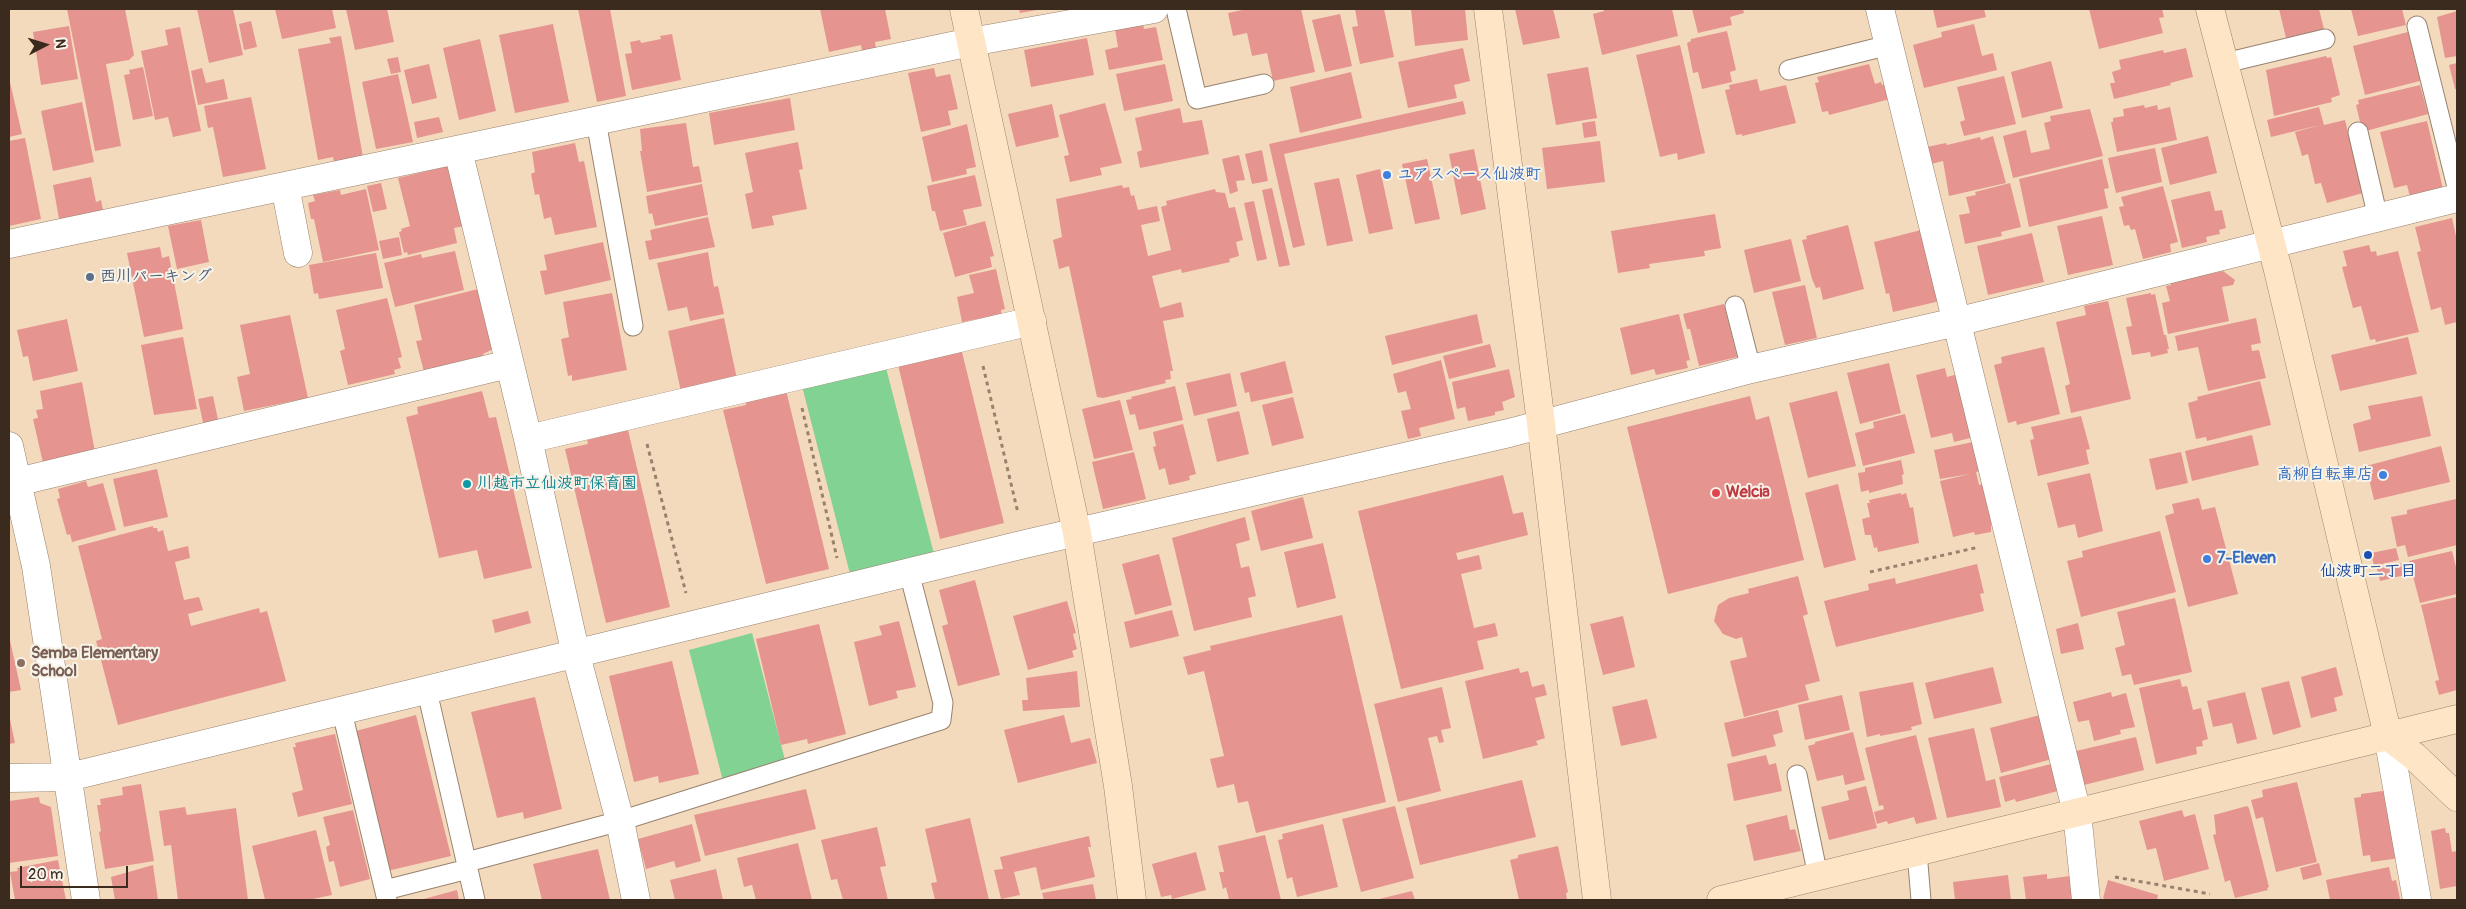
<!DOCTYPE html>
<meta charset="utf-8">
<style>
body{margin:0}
#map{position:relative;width:2466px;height:909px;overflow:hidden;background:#f4dabd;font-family:Pangolin,sans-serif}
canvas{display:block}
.frame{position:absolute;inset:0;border:10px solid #3b2a1e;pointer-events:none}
.north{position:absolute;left:20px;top:20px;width:50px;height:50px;-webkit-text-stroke:4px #f7f3e8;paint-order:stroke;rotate:85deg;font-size:14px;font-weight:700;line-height:20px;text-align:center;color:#3b2a1e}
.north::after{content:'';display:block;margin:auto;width:18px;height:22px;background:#3b2a1e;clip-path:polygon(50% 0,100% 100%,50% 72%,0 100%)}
.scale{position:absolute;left:20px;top:866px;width:108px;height:22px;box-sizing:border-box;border:2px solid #3b2a1e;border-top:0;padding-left:6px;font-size:15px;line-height:18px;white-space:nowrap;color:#3b2a1e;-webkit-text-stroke:4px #f7f3e8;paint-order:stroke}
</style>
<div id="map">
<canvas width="2466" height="909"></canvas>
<div class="frame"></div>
<div class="north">N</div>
<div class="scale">20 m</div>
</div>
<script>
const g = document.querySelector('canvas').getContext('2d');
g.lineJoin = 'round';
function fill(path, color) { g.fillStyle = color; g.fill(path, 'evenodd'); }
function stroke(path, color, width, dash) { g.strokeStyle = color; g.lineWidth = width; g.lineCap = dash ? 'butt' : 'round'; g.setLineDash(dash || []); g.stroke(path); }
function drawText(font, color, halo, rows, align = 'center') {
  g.font = font + ' Pangolin,"Klee One",sans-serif'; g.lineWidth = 4; g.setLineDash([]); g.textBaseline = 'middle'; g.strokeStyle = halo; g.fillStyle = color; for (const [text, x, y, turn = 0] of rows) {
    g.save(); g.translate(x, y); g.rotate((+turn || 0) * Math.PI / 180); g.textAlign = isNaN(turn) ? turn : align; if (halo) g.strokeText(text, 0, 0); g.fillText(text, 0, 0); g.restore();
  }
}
const green = new Path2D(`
 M885,364L934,554L850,574L802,386Z
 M752,633L785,760L723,781L689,650Z`);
const building = new Path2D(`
 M67,9H125L134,55L129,60L106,64L121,146L95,151Z
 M197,9H233L243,55L209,63Z
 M275,9H332L336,28L282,39Z
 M346,9H387L394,42L355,50Z
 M578,9H610L626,96L597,102Z
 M820,9H885L891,39L875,42L876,48L862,51L861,45L829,52Z
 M1019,9H1037V10L1020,13Z
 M1247,9H1301L1315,72L1273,81L1267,53L1252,56L1247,33L1233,36L1228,13Z
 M1355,9H1384L1394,57L1360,64L1352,27L1358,26Z
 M1411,9H1465L1468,40L1415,46Z
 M1515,9H1553L1560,38L1523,45Z
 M1604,9H1672L1678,36L1602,55L1593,14L1604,11Z
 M1692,9H1743L1744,13L1730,17L1732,25L1698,33Z
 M1933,9H1984L1986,17L1937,28Z
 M2089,9H2162L2164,17L2159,18L2163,33L2099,49Z
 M2279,9H2319L2324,29L2286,38Z
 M2351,9H2402L2406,25L2358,36Z
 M2457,11V56L2445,58L2437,17Z
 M1340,14L1352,66L1325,72L1312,20Z
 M251,21L257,47L244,50L239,24Z
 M553,24L569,102L515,113L499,35Z
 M1143,24L1144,29L1156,27L1163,60L1109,70L1105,50L1118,47L1115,29Z
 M1974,24L1982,56L1993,53L1997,70L1924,88L1913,45L1942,37L1941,32Z
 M69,26L78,79L41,85L33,32Z
 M180,27L201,131L173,137L168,117L155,120L141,51L168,45L165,30Z
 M1727,31L1736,70L1730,72L1732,82L1702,89L1698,72L1693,73L1687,43L1691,41V39Z
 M2408,32L2420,81L2365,95L2353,46Z
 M672,34L681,80L632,90L625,54L632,53L630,42L640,40L641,43L661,39L660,36Z
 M341,36L363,157L334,163L333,157L318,160L298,49L331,43L329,38Z
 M1087,38L1094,75L1031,87L1024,50Z
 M480,39L496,111L459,120L443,48Z
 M1680,45L1705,153L1678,160L1677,153L1660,157L1636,55Z
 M1463,48L1470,81L1454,85L1457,98L1408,108L1398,62Z
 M2186,48L2193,77L2170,83L2171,85L2114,99L2110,83H2115L2112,72L2121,69L2119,60L2163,50L2164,53Z
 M2326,56L2327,58L2331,57L2340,95L2331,98L2332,102L2274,116L2266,70Z
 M398,57L401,72L391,74L387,59Z
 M2051,61L2063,108L2022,118L2011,72Z
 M2457,63V89H2455L2449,65Z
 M429,64L437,98L412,104L404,70Z
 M1165,64L1173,101L1124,111L1116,74Z
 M1869,64L1875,84L1881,82L1882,85L1887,84L1890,99L1829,115L1828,111L1822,112L1815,83L1819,82L1817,77Z
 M143,67L153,116L133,120L124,75L130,74L129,70Z
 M1588,67L1597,118L1556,125L1547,74Z
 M202,68L206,83L224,79L228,99L198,105L191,71Z
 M934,68L936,77L950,74L958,109L948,111L951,125L921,132L908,73Z
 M1351,72L1362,118L1300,133L1290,87Z
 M398,74L413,142L376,149L362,82Z
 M2004,76L2016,124L1964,136L1960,122L1965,120L1957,87Z
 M9,78L22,134L9,137Z
 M1757,79L1760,91L1786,85L1796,123L1742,136V134L1736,135L1725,90L1730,89L1729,85Z
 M2420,85L2428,114L2366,131L2364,125L2361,126L2356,105L2359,104L2358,100Z
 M251,97L266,169L223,177L213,127L208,128L204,106Z
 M790,98L795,130L714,145L709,113Z
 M1463,101L1466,114L1284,154L1305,245L1293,248L1269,144Z
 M82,102L94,162L53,171L41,111Z
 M1105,103L1122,163L1100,168L1102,175L1070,182L1064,156L1069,155L1059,115Z
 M1052,104L1059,137L1016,147L1008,114Z
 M2144,105L2145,108L2157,105L2158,110L2170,107L2177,140L2117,152L2111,122H2113V118L2124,116L2123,109Z
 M2319,107L2324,125L2345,120L2363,193L2327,203L2321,183L2315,184L2308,154L2302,156L2295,132L2320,125L2271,137L2267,120Z
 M1180,108L1183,123L1202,120L1209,154L1140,168L1137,152L1142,150L1135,118Z
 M2090,109L2103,156L2013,178L2003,136L2026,130L2031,153L2050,149L2044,123L2051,121L2050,116Z
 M439,117L443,132L417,138L414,122Z
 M1595,121L1597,136L1584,138L1582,123Z
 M2427,121L2443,189L2410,197L2407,185L2394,188L2380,132Z
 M686,123L693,167L699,166L702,182L647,192L640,151H642L640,129Z
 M967,124L976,167L966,169L967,174L932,182L922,137Z
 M1993,136L2006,183L1949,196L1943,161L1931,164L1927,147L1946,143L1947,145L1980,137L1981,140Z
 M2208,136L2217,173L2170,185L2161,148Z
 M25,138L41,219L9,226V141Z
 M1600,141L1605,182L1547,189L1542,148Z
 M798,142L803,169L799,170L807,209L772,216L774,225L752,229L745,194L753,192L745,153Z
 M575,143L579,162L584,161L597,227L555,235L551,217L544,219L539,194L535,195L531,174L535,172L532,152Z
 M2155,148L2162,182L2116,193L2108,158Z
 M1474,149L1486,209L1461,215L1449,154Z
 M1262,150L1268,181L1252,184L1245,154Z
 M1239,155L1245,180L1236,181L1238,191L1230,194L1222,159Z
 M1427,159L1440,219L1415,224L1402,164Z
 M2102,159L2109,188L2104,189L2108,208L2029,227L2019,179Z
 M449,166L464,226L454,228L457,243L408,255L407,252L404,253L399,232L402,231L401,229L410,226L398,178Z
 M1380,169L1393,229L1369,234L1356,175Z
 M975,175L982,206L963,210L967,225L940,231L935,211H932L927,186Z
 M91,177L96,202L101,200L103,210L59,219L53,185Z
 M1339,178L1353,241L1327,246L1314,183Z
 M381,183L387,209L373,212L367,186Z
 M2010,183L2021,227L2001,232L2002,236L1965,244L1959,215L1970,213L1966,197L1976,195L1975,192Z
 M702,184L708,215L655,226L652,213L649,214L646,196Z
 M1122,185L1123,188L1129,187L1131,196L1134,195L1138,210L1157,206L1160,221L1141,225L1148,256L1171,250L1161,207L1167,205L1166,201L1215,189L1216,192L1225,193L1229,208L1235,207L1243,240L1236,242L1239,256L1229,259L1230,262L1182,273L1181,269L1152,276L1160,308L1181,302L1184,317L1163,321L1173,371H1170L1171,379L1165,380L1166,383L1103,398L1097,397L1069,266L1059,269L1053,240L1062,237L1056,199Z
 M2163,186L2178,242L2170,244L2171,252L2143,259L2135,229L2131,230L2129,225L2124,226L2119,207L2124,206L2121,197Z
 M1272,188L1290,265L1279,267L1262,190Z
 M366,189L379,250L323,262L314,219H311L308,203L315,201L313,195L340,190L341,195Z
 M2210,191L2215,211L2222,210L2226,228L2219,230L2220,234L2206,237L2207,242L2182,248L2171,200Z
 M1254,201L1267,259L1257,261L1244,203Z
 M1715,214L1721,248L1704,251L1705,256L1649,264L1650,268L1618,273L1611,231Z
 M2102,216L2113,265L2068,275L2057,226Z
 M708,217L715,247L649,260L645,241L652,240L650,230Z
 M2452,218L2457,241V322L2445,325L2441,307L2431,310L2417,252L2421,251L2415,227Z
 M201,220L209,262L177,269L168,226Z
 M985,221L994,256L990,257L992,267L955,277L943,233Z
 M1848,225L1864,289L1823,300L1820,287L1816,288L1812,279L1802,240L1807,239L1806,236Z
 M1925,229L1940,301L1893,312L1889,293L1886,294L1874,242Z
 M2032,233L2044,282L1988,295L1977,246Z
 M399,237L402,255L383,259L379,241Z
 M1791,239L1801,281L1754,293L1744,250Z
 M603,242L611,280L545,295L540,271L547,270L544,255Z
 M2369,245L2371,252L2376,251L2377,256L2398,251L2419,332L2376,342L2375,339L2370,340L2361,306L2353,308L2342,267L2347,266L2343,251Z
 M160,247L162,258L169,256L183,329L144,337L127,253Z
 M455,251L464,290L395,307L384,263L421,254L422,258Z
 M708,252L714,287L718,286L724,314L690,321L687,307L668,311L657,263Z
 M376,253L383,288L319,299L318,293L314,294L309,265Z
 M996,269L1005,309L1001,310L1002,317L977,323V319L962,322L957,297L974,293L969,275Z
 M2223,271L2235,280L2233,285L2222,287L2229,321L2168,334L2162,303L2170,301L2166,286L2171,285V282Z
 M1805,285L1817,338L1785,345L1772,292Z
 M478,289L493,349L483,354L484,359L424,372L416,341L422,340L414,305Z
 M612,293L627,370L572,381V375L568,376L561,339L569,337L563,302Z
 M2151,293V295L2155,294L2164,335H2166L2169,349H2167L2168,353L2151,357L2150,352L2132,355L2126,327L2132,326L2126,298Z
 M387,298L402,357L398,358L401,368L394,370L395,374L348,385L340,351L345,349L336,310Z
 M2108,301L2131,399L2071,413L2065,386L2070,384L2056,322L2086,315L2084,306Z
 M1724,304L1737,357L1699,366L1690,329H1687L1683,314Z
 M1477,314L1483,343L1392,365L1385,336Z
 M1679,314L1690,360L1686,361L1688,368L1656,375L1654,369L1631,375L1620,328Z
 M290,315L308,398L244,411L237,377L250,374L240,325Z
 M724,318L737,379L681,392L668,331Z
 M2256,318L2261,343L2251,345L2252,351L2259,350L2266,378L2208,391L2198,347L2178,351L2175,336Z
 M67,319L78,371L33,381L28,356L23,357L17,330Z
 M183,337L197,409L154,415L141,345Z
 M2408,337L2417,374L2340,391L2331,355Z
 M960,344L1004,523L940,539L898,365Z
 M1490,344L1496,367L1449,379L1443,356Z
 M2044,347L2060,414L2017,425L2016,421L2008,423L1994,365L2002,363L2001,357Z
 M1441,360L1455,419L1419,428L1421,436L1408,439L1401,411L1411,409L1406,391L1398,393L1393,374Z
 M1285,361L1293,393L1251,402L1249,392L1245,393L1240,373Z
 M1889,363L1901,413L1860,424L1847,373Z
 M1945,368L1947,377L1958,374L1974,437L1954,442L1952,433L1931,438L1916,375Z
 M1509,369L1515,397L1502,402L1504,410L1495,412V415L1468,421L1465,407L1457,409L1452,382Z
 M1230,373L1237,406L1194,416L1186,383Z
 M2260,381L2271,425L2207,441L2206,437L2196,439L2188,403L2198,400L2197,397Z
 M82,382L95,452L43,463L33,419L38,418L36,410L43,409L40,391Z
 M1175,386L1183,420L1139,430L1135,414L1130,415L1126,400L1132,399L1131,397Z
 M786,390L829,569L766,584L723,410L746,405L745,400Z
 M482,391L489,418L496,417L532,568L484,579L477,550L439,558L406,417L418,414L417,407Z
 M1837,391L1856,466L1808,478L1789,403Z
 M213,396L220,429L205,432L198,399Z
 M1750,396L1756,420L1769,416L1804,560L1668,594L1627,427Z
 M2422,396L2431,436L2359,452L2353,424L2371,419L2368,406Z
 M1293,397L1304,438L1272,446L1262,405Z
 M1120,400L1133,450L1094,459L1082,409Z
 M1239,411L1249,454L1217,462L1207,419Z
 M1905,414L1915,453L1863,466L1855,433L1874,428L1873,422Z
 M2081,416L2090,449L2086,450L2089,464L2038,476L2030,440L2034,439L2031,427Z
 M1183,424L1196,474L1189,476L1190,480L1169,485L1165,468L1159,470L1153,447L1156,446L1153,432Z
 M628,430L670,607L606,623L565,449L588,444L587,440Z
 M2252,435L2259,465L2192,481L2185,451Z
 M1978,441L1984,470L1976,472L1979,485L1983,484L1996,518L1991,519V532L1975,535L1974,532L1953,537L1940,481L1970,474L1940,479L1934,450Z
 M2441,446L2450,482L2374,500L2366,466Z
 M1134,452L1146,499L1103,509L1092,462Z
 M2181,452L2188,483L2156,490L2149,459Z
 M1901,460L1904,474L1902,475L1903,484L1869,493V490L1861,492L1858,473L1865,472V468Z
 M157,469L168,517L124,527L113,479Z
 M2090,473L2103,531L2078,538L2075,524L2058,528L2047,483Z
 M1503,475L1513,514L1523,512L1528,535L1456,553L1458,560L1479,555L1482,569L1461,574L1474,628L1495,623L1498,636L1477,641L1484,669L1401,689L1358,511Z
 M86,481L88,487L103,483L116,530L72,542L70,534L67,535L57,499L60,498L58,489Z
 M1838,484L1856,560L1824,568L1805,493Z
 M1901,493V495L1906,493L1910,508L1913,507L1919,543L1878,552L1877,547L1874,548L1871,535H1865L1862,519L1870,517L1867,503H1870L1869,500Z
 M1303,497L1313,538L1261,551L1251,511Z
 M2199,498L2202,510L2215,507L2238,594L2188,607L2165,516L2174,513L2172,504Z
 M2456,499L2457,545L2408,557L2405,545L2397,547L2391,517L2407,514V510Z
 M1245,517L1250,540L1236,544L1241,568L1249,566L1256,596L1248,598L1252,617L1194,631L1172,538Z
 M153,526V528H157L158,532L163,530L168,551L188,546L190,558L175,562L184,600L199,597L203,610L188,614L191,626L259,608L260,613L267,611L286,681L118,725L96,641L102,639L78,546Z
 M2160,531L2176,592L2081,617L2067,561L2083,557L2082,551Z
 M1323,543L1336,598L1297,608L1284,552Z
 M2396,548L2399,560L2374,566L2371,553Z
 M2452,551L2457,571V594L2420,603L2409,561Z
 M1159,554L1172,605L1135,615L1122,564Z
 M2402,563L2405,575L2380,581L2377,569Z
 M1977,564L1984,593L1980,594L1984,611L1836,647L1824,601L1869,590L1868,584L1895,578L1896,584Z
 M1798,576L1808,614L1803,616L1820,681L1805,685L1809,700L1744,717L1730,661L1747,657L1742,637L1736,639L1723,634L1714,621L1718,605L1729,598L1749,593L1748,589Z
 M975,580L1000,675L958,686L942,626L948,624L939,590Z
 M2457,597V690L2439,695L2435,681L2439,680L2421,605Z
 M2175,598L2192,672L2134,685L2131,674L2122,676L2115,648L2125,645L2117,612Z
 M1067,601L1076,633L1073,634L1077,649L1072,651L1074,657L1028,670L1013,616Z
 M1172,610L1179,636L1130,648L1124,622Z
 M528,611L531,623L495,633L492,620Z
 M1342,615L1386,802L1256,833L1248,801L1238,803L1234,784L1217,788L1210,759L1224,756L1204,671L1188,675L1183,657L1211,650L1210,646Z
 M1623,616L1635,667L1603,675L1590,624Z
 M899,621L916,687L896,691L898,698L869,706L854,642L882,635L879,626Z
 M2078,623L2084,649L2061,654L2056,629Z
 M819,624L846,734L808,744L807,739L781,745L756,639Z
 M9,636L21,690L9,692Z
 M672,661L699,774L659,783L658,776L634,782L609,676Z
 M1993,667L2002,703L1934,719L1925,683Z
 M2336,667L2343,695L2334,698L2337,711L2311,718L2301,677Z
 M1519,668L1520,673L1528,671L1532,687L1544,684L1547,695L1535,698L1545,738L1536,741L1538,745L1483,759L1465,681Z
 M1077,671L1080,707L1023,711L1022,700H1028L1026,678Z
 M2180,679L2182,687L2187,686L2193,710L2201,708L2208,739L2202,741L2203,746L2196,747L2197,754L2156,764L2139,688Z
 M2289,681L2301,727L2273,735L2261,688Z
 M1913,682L1922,724L1911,727L1912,730L1880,736V734L1867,737L1859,692Z
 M1442,687L1451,728L1441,730L1444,742L1439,743L1437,736L1428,738L1441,791L1398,802L1374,704Z
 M2111,692L2112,697L2126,693L2135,727L2120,730L2121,734L2094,741L2089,720L2078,722L2073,702Z
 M2245,692L2257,739L2237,744L2232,723L2213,727L2207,701Z
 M1842,695L1850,730L1805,740L1798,705Z
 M535,697L562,809L524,819L523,812L497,818L471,712Z
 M1647,699L1657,738L1621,746L1612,707Z
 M1778,710L1783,732L1773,735L1776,746L1732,757L1724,723Z
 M9,715L15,743L9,744Z
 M416,715L451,856L387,871L352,732Z
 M1064,715L1071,743L1090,738L1097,763L1018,783L1004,730Z
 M2040,715L2052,759L2001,773L1990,728Z
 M1974,728L1986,781L1995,779L2001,807L1947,818L1928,738Z
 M1853,732L1865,780L1845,785L1843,775L1817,781L1808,746L1815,744V742Z
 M335,734L352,804L298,817L292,793L303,790L293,747H296L295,743Z
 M1916,735L1937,819L1916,824L1914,817L1888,824L1887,821L1877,824L1874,812L1884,809L1883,805L1879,806L1865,748Z
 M2136,737L2144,770L2084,785L2076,751Z
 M1766,755L1769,765L1776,763L1782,791L1734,801L1727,764Z
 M2051,764L2058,791L2016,802L2015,799L2005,802L1999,777Z
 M1522,780L1536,837L1420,865L1406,808Z
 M2297,782L2317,862L2276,872L2263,817L2256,819L2251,800L2263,797L2262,790Z
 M141,784L154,861L105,869L99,832L101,831L97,805H101L100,799L123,795L122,787Z
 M1866,786L1877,828L1829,840L1821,807L1849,800L1847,791Z
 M806,789L816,829L705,856L694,815Z
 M2390,790L2400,858L2371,862L2370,855L2363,856L2354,798L2361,797V794Z
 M39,797L40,803L51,807L58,856L9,863V801Z
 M1395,806L1414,878L1361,892L1342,819Z
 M2247,806L2249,808L2269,887L2267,888L2268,890L2235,898L2230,880L2225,882L2213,835L2216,834L2214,815Z
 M185,807L187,815L236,808L248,900H178L171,845L164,846L159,811Z
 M353,810L370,879L340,887L334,861L329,862L326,847L330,845L323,817Z
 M2182,810L2184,817L2195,814L2209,869L2164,881L2156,848L2147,850L2139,821Z
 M1787,815L1790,830L1795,829L1801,851L1754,861L1746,825Z
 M970,818L989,900H935L931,883L937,882L925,829Z
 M692,824L701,861L676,868L674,861L646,869L638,839Z
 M1323,824L1338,887L1297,897L1292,877L1287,879L1278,840L1283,839L1282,834Z
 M877,827L886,866L880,867L888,900H843L837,879L831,880L821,840Z
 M2445,828L2446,833H2449L2452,852L2457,851V886L2440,889L2431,831Z
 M316,830L332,895L308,900H265L252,846Z
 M1265,835L1281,900H1229L1226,887L1223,889L1219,872H1224L1218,846Z
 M1089,836L1091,847H1088L1095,877L1041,890L1036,867L1014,872L1020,895L1001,899L994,870L1003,869L1000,857Z
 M798,843L812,900H756L752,885L744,887L737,858Z
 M1558,846L1568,892L1566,893L1567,900H1519L1510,860L1518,858V855Z
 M598,849L610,900H542L533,864Z
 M1196,852L1206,890L1172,899L1171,895L1161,897L1152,864Z
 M58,860L66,900H15L10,872L18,871L17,868Z
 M2319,863L2322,875L2303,880L2300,868Z
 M153,865L158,900H115L111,877Z
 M2389,867L2392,881L2396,880L2400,899L2330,900L2326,880Z
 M716,869L723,900H675L670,880Z
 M2047,874V879L2070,876L2073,900H2026L2023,877Z
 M2008,875L2011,900H1955L1953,882Z
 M2108,880L2158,895L2157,900H2107L2103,898Z
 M1093,884L1096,900H1044L1042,893Z
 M457,890L459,900H420Z
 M1412,891L1415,900H1375Z`);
const path = new Path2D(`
 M983,366L1018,513
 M802,408L837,558
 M647,444L686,593
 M1870,572L1979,547
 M2115,877L2210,894`);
const lane = new Path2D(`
 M1176,9L1197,99L1264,84
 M2417,26L2457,187
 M2225,63L2325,39
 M1789,70L1889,45
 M596,121L633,326
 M2358,132L2378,218
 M1735,306L1751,369
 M427,691L475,900
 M342,712L387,900
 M1797,775L1818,876
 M1917,852L1921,900
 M467,862L620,821L941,720L943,703L909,572
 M385,890L468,869`);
const street = new Path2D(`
 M1880,9L2077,813L2086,900
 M458,150L528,439L576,655L620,821L636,900
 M285,186L298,253
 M9,244L971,42L1154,9
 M528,439L1032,321
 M9,446L36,566L86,900
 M17,482L509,364
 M2388,736L2417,900
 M9,778L69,777L1025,544L1509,433L1751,369L1956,322L2457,198`);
const secondary = new Path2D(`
 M964,9L1077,533L1118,786L1132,900
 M1488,9L1541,423L1597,900
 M2210,9L2278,270L2388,736L2414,756L2457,797
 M1721,900L2457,719`);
const markers = [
 [1387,175,5,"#3f7fe0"],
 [90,277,5,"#5c6f8a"],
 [2383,475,5,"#3f7fe0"],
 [467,484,5,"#0f9aa8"],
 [1716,493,5,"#e0444e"],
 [2368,555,5,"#1a4fb4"],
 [2207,559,5,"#3f7fe0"],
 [21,663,5,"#8d6e63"]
];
const shopNames = [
 ["ユアスペース仙波町",1397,175],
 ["高柳自転車店",2373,475,"right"],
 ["7-Eleven",2217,559]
];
const serviceNames = [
 ["西川パーキング",100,277]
];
const cultureNames = [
 ["川越市立仙波町保育園",477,484]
];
const healthNames = [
 ["Welcia",1726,493]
];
const transitNames = [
 ["仙波町二丁目",2368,572]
];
const educationNames = [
 ["Semba Elementary",31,654],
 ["School",31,672]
];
fill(green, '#81d293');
fill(building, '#e59490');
stroke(lane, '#98826e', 21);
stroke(street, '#98826e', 29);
stroke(secondary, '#98826e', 29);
stroke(path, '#98826e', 3, [4, 4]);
stroke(lane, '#fff', 19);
stroke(street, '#fff', 28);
stroke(secondary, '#fee5c5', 28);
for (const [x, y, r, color] of markers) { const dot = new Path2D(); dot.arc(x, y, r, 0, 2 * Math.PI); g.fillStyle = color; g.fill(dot); stroke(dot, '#f7f3e8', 2); }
drawText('bold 16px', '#366cbe', '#f7f3e8', shopNames, 'left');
drawText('bold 16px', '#4e5e75', '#f7f3e8', serviceNames, 'left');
drawText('bold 16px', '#0d838f', '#f7f3e8', cultureNames, 'left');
drawText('bold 16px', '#be3a42', '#f7f3e8', healthNames, 'left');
drawText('bold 16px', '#164399', '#f7f3e8', transitNames);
drawText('bold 16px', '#785e54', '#f7f3e8', educationNames, 'left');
</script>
